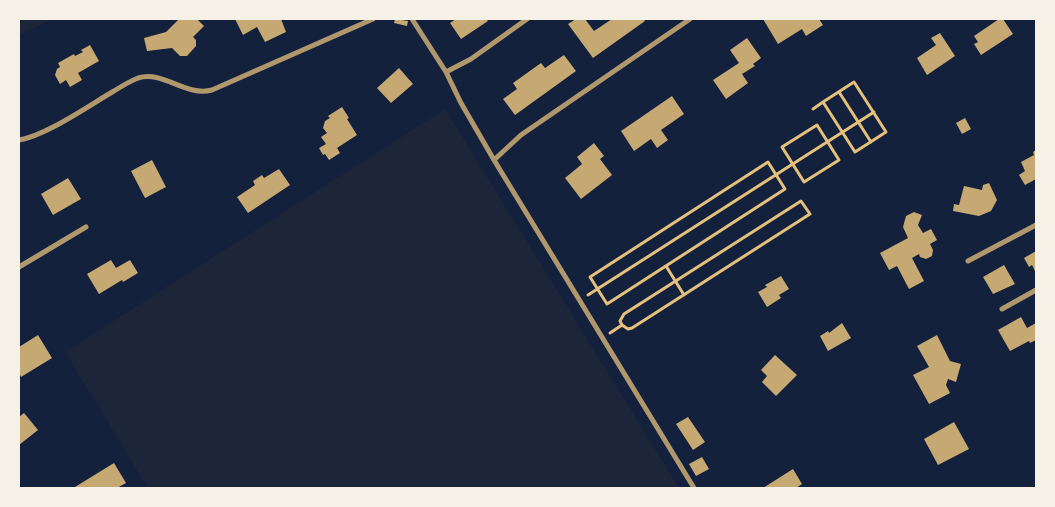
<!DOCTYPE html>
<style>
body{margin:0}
#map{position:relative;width:1055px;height:507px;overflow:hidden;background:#14213d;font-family:"Space Grotesk",sans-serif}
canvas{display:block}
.frame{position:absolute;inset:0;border:20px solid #f6f1e7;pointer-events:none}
</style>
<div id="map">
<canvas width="1055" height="507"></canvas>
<div class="frame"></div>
</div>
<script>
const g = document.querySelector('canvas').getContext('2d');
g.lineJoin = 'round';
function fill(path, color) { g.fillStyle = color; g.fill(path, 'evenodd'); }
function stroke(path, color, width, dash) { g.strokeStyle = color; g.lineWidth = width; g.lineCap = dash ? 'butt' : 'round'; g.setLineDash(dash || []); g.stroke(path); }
const green = new Path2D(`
 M19,19H53L19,35Z
 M445,109L679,488H148L65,352Z`);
const building = new Path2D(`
 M179,19H197L204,26L193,37L196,40V46L187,56H180L172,48L147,51L144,38L166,32Z
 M235,19H281L286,32L265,42L257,27L243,35Z
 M395,19L408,21L407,26L394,23Z
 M456,19H486L488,21L461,39L450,23Z
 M576,19H585L594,31L612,19H643L645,21L593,58L568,24Z
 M763,19H819L823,25L806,36L802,29L778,44Z
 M999,19H1003L1013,34L981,55L974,44L978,42L974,36Z
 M940,33L955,56L927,75L917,58L936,45L931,38Z
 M747,38L761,58L753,64L755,66L742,74L748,83L726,99L713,80L739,63L730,50Z
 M90,45L99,61L78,73L82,80L70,87L66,80L60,84L55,75L57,69L60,67L58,63L74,54L75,56L83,52L81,50Z
 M564,55L576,71L515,115L503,99L517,89L513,83L541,63L545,68Z
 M399,68L413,84L391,103L377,88Z
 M672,96L684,114L661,130L668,140L657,148L651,139L634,151L621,131Z
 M342,107L349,118L347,119L357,135L337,148L340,153L329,160L325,154L323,155L319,148L326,144L321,137L327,133L323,128L325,121L330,118L328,116Z
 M965,118L971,129L962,134L956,123Z
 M594,143L604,156L600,159L612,175L581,199L565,178L582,164L577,157Z
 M1036,150V179L1025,185L1019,175L1025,171L1021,162L1034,155L1033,152Z
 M152,160L166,187L145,198L131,171Z
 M279,169L290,185L248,213L237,197L255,185L253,181L262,175L264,178Z
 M68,178L81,199L53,215L41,194Z
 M989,183L997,200L991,211L979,216L953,211L954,204L959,205L964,186L982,190L983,185Z
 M914,212L922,215L918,225L923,233L931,229L937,240L930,244L933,250L932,256L926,259L920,257L919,254L912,258L924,281L909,289L897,266L889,270L880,253L908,238L903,227L906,216Z
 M1036,251V273L1032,265L1029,267L1024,258Z
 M111,260L116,268L130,260L138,273L123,282L122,280L99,294L87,274Z
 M1004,265L1015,284L993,294L983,277Z
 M781,276L789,289L779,295L781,298L767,307L758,292L767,287L765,285Z
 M1021,317L1027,328L1036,323V340L1030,343L1029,341L1010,351L998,330Z
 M842,323L851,338L828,351L820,336L828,331L829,333Z
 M38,335L52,358L21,377L19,372V347Z
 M937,335L950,361L961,364L956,382L948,379L946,385L950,393L929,404L913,375L929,367L917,346Z
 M775,355L797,375L776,396L762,382L767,376L761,370Z
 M24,413L38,430L19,445V417Z
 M688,417L705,442L693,450L676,424Z
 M954,422L969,449L938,465L924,439Z
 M702,457L709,469L696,476L689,464Z
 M114,463L126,483L117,488H76L75,487Z
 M793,469L802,484L796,488H763Z`);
const path = new Path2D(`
 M854,82L886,132L855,152L823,102Z
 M839,92L871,142
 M813,109L823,102
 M817,125L839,160L804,182L782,147Z
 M768,162L785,189L607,304L590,277Z
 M801,201L810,214L632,328L628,329L622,325L620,321L624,314Z
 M666,266L684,295
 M588,295L874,112
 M610,333L622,325`);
const minor = new Path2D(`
 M412,19L446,72L461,103L494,160L694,488
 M446,72L471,59L527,19
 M19,140C47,135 88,106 114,91C122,86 130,81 138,78C163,70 185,97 212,90L373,19
 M494,160L521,135L690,19
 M968,261L1036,225
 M19,267L86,227
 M1002,309L1036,290`);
fill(green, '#1d2539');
fill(building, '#c6a872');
stroke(path, '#e5c07b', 3);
stroke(minor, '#b1986c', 5);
</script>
